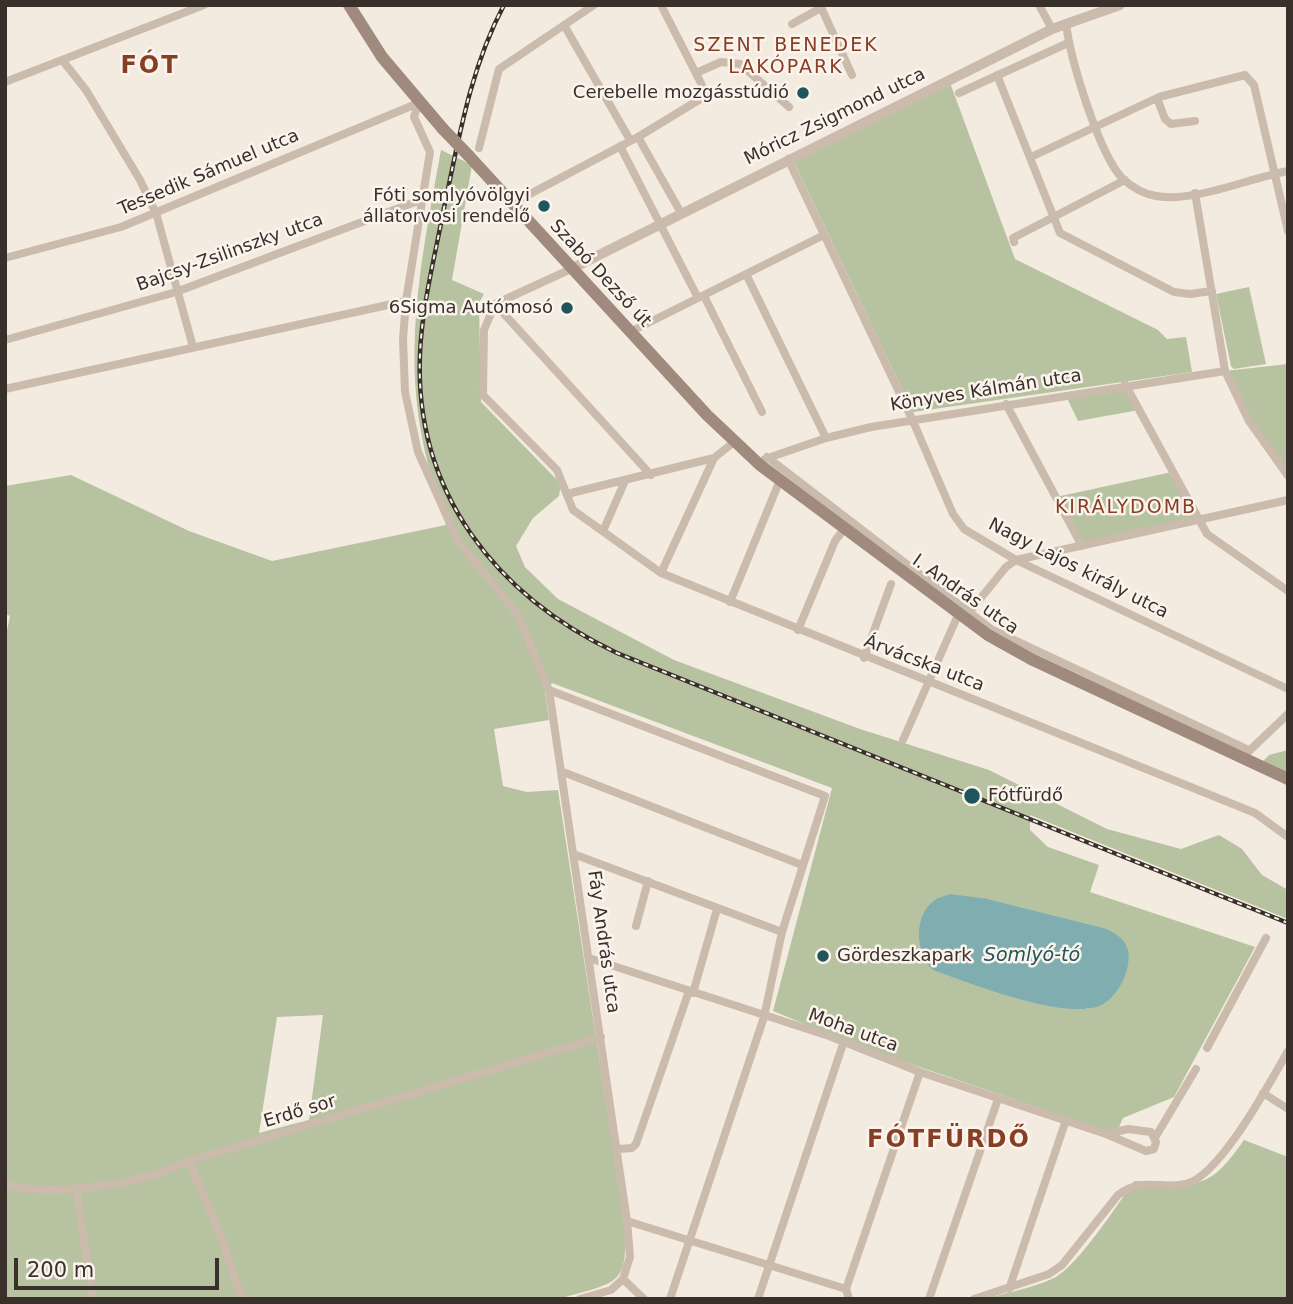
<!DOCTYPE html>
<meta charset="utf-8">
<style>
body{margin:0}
#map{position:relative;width:1293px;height:1304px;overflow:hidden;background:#f3ebe0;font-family:"DejaVu Sans",sans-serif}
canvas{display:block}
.frame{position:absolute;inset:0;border:7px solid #3a302b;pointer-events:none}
.scale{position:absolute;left:14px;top:1258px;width:205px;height:32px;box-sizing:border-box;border:4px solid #3a302b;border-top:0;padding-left:9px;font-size:21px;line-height:24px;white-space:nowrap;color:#3a302b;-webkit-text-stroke:5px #faf4ed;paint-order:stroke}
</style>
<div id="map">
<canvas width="1293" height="1304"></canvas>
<div class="frame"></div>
<div class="scale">200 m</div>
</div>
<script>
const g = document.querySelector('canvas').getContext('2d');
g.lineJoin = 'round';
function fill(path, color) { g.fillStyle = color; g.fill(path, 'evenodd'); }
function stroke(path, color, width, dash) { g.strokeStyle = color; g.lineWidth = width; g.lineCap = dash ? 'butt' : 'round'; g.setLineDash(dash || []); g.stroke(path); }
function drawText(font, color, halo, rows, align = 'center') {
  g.font = font + ' "DejaVu Sans",sans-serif'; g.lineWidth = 5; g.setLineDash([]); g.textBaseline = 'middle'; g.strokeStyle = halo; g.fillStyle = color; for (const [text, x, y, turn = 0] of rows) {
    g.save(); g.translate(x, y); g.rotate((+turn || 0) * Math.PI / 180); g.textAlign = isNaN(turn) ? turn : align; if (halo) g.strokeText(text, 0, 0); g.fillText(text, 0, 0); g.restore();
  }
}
const green = new Path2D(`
 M949,80L1015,259L1158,330L1167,339L1186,337L1192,372L913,412L794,162Z
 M441,150L472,165L452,280L484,294L479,303L481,402L561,484L559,496L533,518L516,546L525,567L558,599L674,660L860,729L989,770L1107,829L1181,849L1219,835L1242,849L1262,875L1288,890V919L1030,815V830L1048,847L1099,865L1090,892L1255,947L1174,1097L1123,1118L1116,1134L858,1046L773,1011L832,788L552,683L545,691L549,720L494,729L503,786L527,792L558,790L623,1214C630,1286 622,1281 558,1299H5V640L10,616L5,614V486L71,475L189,531L272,561L446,525C438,496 427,467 422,437C403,341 424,245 441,150ZM988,899L1104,928L1088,1009L1026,1001ZM323,1015L309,1120L259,1133L277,1017Z
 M1249,287L1266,364L1234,369L1231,366L1216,294Z
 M1288,364V476L1265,445L1225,371Z
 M1125,384L1139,410L1078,421L1065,394Z
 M1172,472L1198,522L1082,546L1056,497Z
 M1288,750V777L1260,764L1269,755Z
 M1244,1140L1288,1157V1299H985C1008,1292 1033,1288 1054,1278C1076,1268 1119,1203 1134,1181C1196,1184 1206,1195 1244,1140Z`);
const water = new Path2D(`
 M950,894L988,899L1104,928C1120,935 1132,944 1128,964C1126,980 1114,1000 1099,1006C1062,1020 970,983 933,970C916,954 912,916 935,900C939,897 946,896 950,894Z`);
const minor = new Path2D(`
 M820,5L852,75
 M1039,5L1052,29
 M1066,23C1070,58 1099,155 1123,179C1132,187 1143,194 1156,196C1194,203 1249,178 1288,171
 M792,24L819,9
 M564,25L630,140
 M63,61L86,90L140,180L156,213L193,347
 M696,73L721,62L740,64L789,107
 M997,75L1060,233L1174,292L1190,294L1212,291
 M5,82L204,5
 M959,93L1068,43
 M1157,98L1165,119L1171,124L1195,121
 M419,102L414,117L430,152L406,301L403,339L405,392L418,452L458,541L518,615L549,690L627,1221L630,1257L623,1279
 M638,137L681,213
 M620,146L698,298
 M479,148L499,69L594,5
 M1031,157L1159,97L1245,75L1254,85L1288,231
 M788,159L912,419L953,514L964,529L1016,560L1288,689
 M1195,193L1225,371L1249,421L1288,476
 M511,204L638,137L707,95L661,5
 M1014,242L1013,238L1125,180
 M5,258L121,227L416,104
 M571,269L495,304L484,330L483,395L557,470L573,510L661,573L1255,813L1288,837
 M746,274L826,438
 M704,296L762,412
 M495,304L651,475
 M630,332L824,235
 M5,340L176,292L423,199
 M1125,384L1207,534L1288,591
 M5,389L406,301
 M1006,404L1082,546
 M767,457L991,629L1249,750
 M765,459L826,438L871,427L1225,371
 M567,494L714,458
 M603,531L625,481
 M661,573L714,458L734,442
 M730,602L780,480
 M971,610L1006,567L1016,560L1288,500
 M798,630L835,541L844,529
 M864,658L891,584
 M549,690L825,796L782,932L764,1017L670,1299
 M903,740L958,615
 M1248,752L1288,714
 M563,772L802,865
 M576,855L782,932
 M636,926L648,881
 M589,958L829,1036L920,1072L1106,1134L1128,1129L1151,1132L1156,1142L1154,1149L1146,1151L1106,1134
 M693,993L717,909
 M1207,1048L1266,938
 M1263,1093L1288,1109
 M1156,1136L1196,1069
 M618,1149L632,1148L636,1144L689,991
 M189,1161L220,1233L242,1299
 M5,1184C40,1196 106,1187 142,1178C158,1175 174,1166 189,1161L601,1037
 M76,1187L93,1299
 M627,1221L846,1289L849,1299
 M623,1279L644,1299
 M846,1289L920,1072
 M1009,1289L1066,1120
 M580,1299L611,1290L623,1279
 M758,1299L843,1044
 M929,1299L998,1099
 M974,1299L1049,1274L1062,1265L1118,1195C1144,1176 1160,1190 1186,1184C1220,1176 1270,1082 1288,1051`);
const tertiary = new Path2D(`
 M571,269L1052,29L1120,5`);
const secondary = new Path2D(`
 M349,5L382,57L443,129
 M469,156L707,415L760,465L988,635L1031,659L1288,779`);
const rail = new Path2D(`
 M504,5C470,69 459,138 444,208C435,256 422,305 420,354C414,493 497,596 617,653L1288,923`);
const secondaryBridge = new Path2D(`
 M443,129L469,156`);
const markers = [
 [803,93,7,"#20565b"],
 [544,206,7,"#20565b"],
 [567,308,7,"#20565b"],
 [972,796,9,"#20565b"],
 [823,956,7,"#20565b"]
];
const poiNames = [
 ["Cerebelle mozgásstúdió",789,93],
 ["Fóti somlyóvölgyi",530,196],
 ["állatorvosi rendelő",530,217],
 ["6Sigma Autómosó",553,308],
 ["Fótfürdő",988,796,"left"],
 ["Gördeszkapark",837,956,"left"]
];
const streetNames = [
 ["Móricz Zsigmond utca",835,117,-26],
 ["Tessedik Sámuel utca",209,173,-23],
 ["Bajcsy-Zsilinszky utca",230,253,-20],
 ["Szabó Dezső út",600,274,47],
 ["Könyves Kálmán utca",986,391,-9],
 ["Nagy Lajos király utca",1078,569,27],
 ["I. András utca",965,595,35],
 ["Árvácska utca",924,664,21],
 ["Fáy András utca",603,942,82],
 ["Moha utca",853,1031,20],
 ["Erdő sor",300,1112,-17]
];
const neighbourhoodNames = [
 ["SZENT BENEDEK",786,46],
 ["LAKÓPARK",786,68],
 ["KIRÁLYDOMB",1126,508]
];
const waterNames = [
 ["Somlyó-tó",1032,956]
];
const districtNames = [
 ["FÓT",150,67],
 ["FÓTFÜRDŐ",949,1141]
];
fill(green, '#b6c2a0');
fill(water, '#7fadb0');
stroke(minor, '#cbbbac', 8);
stroke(tertiary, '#cbbbac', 10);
stroke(secondary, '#9f8a7d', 12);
stroke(rail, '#3a302b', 4.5);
stroke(rail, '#faf4ed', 2, [5]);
stroke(secondaryBridge, '#9f8a7d', 12);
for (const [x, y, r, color] of markers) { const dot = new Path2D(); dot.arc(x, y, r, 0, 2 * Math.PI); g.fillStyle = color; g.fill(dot); stroke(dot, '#faf4ed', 2.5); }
drawText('18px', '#3a302b', '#faf4ed', poiNames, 'right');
drawText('18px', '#3a302b', '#faf4ed', streetNames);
g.letterSpacing = '2px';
drawText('19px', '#883e25', '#faf4ed', neighbourhoodNames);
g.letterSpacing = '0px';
drawText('italic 19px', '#20565b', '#faf4ed', waterNames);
g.letterSpacing = '2px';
drawText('bold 24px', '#883e25', '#faf4ed', districtNames);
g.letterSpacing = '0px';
</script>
